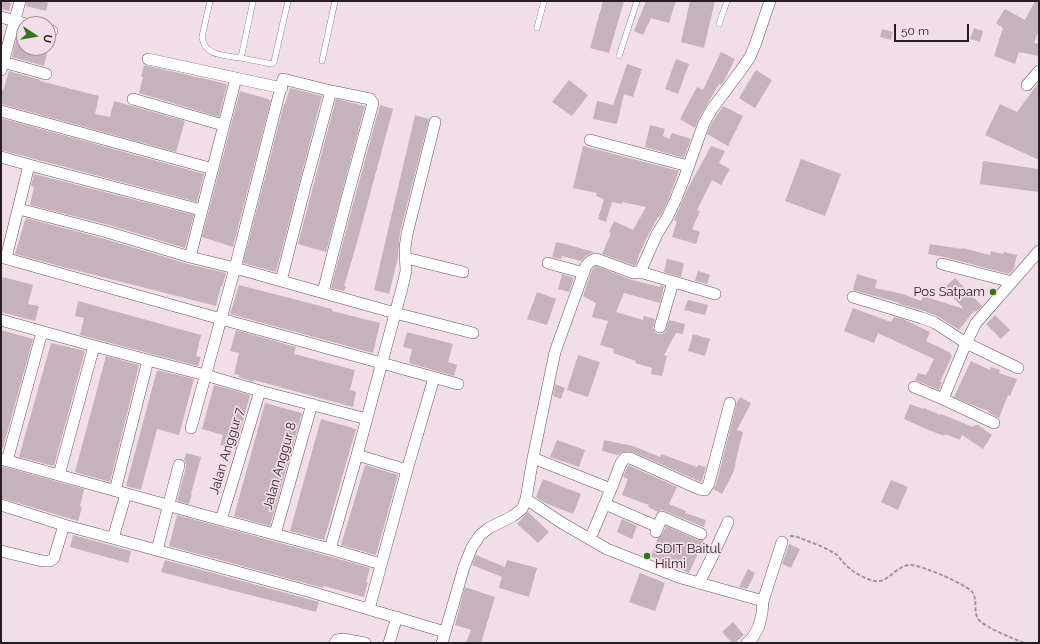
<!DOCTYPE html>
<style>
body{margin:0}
#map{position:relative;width:1040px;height:644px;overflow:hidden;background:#f2dee8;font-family:Raleway,sans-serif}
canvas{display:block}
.frame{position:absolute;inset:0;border:2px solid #251d21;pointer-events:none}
.north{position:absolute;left:16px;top:16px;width:40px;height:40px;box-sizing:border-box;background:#f2dee8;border:1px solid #a09198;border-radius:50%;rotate:102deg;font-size:11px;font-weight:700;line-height:16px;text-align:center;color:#251d21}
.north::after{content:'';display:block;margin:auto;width:14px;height:18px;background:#367612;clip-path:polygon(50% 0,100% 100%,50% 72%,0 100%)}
.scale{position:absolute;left:894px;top:24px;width:75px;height:18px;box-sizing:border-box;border:2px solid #251d21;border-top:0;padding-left:5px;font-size:12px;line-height:14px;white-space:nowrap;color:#251d21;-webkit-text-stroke:3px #f2dee8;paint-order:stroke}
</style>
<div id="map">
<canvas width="1040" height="644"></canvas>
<div class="frame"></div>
<div class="north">U</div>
<div class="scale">50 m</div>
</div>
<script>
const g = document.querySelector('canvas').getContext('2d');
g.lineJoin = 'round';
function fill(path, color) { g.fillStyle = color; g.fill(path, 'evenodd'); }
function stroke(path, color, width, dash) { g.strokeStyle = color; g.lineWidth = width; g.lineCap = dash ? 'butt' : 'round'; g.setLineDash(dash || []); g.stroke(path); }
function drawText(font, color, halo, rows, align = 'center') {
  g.font = font + ' Raleway,sans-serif'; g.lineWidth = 3.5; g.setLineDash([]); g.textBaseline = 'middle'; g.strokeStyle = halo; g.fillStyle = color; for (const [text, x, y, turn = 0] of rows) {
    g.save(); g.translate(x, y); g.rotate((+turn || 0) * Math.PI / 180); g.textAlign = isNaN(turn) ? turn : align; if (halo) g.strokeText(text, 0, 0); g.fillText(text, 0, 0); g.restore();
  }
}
const building = new Path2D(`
 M1,1L11,3L9,11L1,9Z
 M27,1H42L48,3L46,11L26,6Z
 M603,1H624L609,53L590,48Z
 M646,1H676L669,23L651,18L643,35L634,31Z
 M690,1H715L704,48L681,42Z
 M1035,1H1039V30L1034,43L1039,44V56L1019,52L1015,64L994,56L1003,28L996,23L1005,9L1025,20Z
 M974,28L983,31L980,42L970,39Z
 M19,29L24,31V48H48L44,66L12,57Z
 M882,29L893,32L891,40L880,37Z
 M721,52L735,59L724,81L721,85L719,84L698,120L695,128L680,119L697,87L703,90Z
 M676,59L689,64L678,94L665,89Z
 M627,64L642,69L633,97L624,94L617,124L593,119L597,101L613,105Z
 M144,65L227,84L219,117L139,93L143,77H141Z
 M756,70L772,80L755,108L739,98Z
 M9,71L40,80V81L99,96L95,114L110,117L114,101L185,121L176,152L1,104V90L3,91Z
 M569,80L588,95L572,116L552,102Z
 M1039,82V160L985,135L1000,104L1017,112Z
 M290,88L322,96L276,272L243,263L284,104H285Z
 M240,91L271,100L233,247L202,237Z
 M336,99L365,106L326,252L298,244Z
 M380,105L393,109L356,246L344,286H346L344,291L331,288L353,204Z
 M723,106L743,116L728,146L707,134L710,126Z
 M415,115L429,119L400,232L398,257L389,294L374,290Z
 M1,118L204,174L197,202L1,150Z
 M650,125L665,129L663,136L669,139L672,133L691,139L684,158L645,147Z
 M583,146L679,171L669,198L661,215L659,217H658L647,237L637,259L638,260L635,266L602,254L611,233L609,232L614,221L633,230L646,207L622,202V204L612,202L606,222L598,219L604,199L596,196L597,193L573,188Z
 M711,146L725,151L719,163L730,169L721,185L712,180L697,210L700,211L692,229L700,232L696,244L672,237L677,221L674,220L687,190Z
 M801,159L841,174L825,216L785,201Z
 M983,161L1039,169V183L1038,192L980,184Z
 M34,174L194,215L185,248L109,225L30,205L34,187L31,186Z
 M26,218L105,239L188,264L226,273L222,287L221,286L216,306L67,268L15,254L25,220H26Z
 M556,242L565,244L594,252L586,256L581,261L562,256L561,259L552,257Z
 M930,244L962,249V248L990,255L991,251L1003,254L1004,252L1017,255L1014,269L1009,274L944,257L928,254Z
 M667,259L684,263L681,277L664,272Z
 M596,266L632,280L660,287V285L664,286L660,303L624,293L616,312L643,320L644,316L655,319L653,328L655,332L658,334H662L665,332L669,320L685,324L683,334L676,333L664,355L667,356L662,376L651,374L652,368L635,363L636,361L613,353L614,349L600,345L608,321L592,317L596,303L583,296L592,270Z
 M698,271L710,275L707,284L695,281Z
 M562,274L574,278L569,292L558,289Z
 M857,274L877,280L875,288L903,294L921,301L923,296L964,309L944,288L955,278L982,306L976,312L974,311L959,330L939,317L924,311L899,304L900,303L853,290Z
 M3,277L33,285L28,304L39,306L35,321L1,312V284Z
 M239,285L332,309V311L380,323L373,353L230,314Z
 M537,292L556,299L547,325L527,319Z
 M688,300L708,305L705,315L684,310Z
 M78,301L201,335L196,356L201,357L198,366L80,335L84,318L75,316Z
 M853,308L891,322L894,317L903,319L930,332L926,341L951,353L950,354L952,356L940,382H942L939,390L915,380L918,373L926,375L934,359L878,333L874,343L844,331Z
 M995,315L1010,330L1001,339L986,324Z
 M1,330L33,339L3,448H1Z
 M236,330L296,347L294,354L355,370L350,390L356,392L353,407L254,380L253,382L239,377V375L234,374L239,353L230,351Z
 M407,332L453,344L448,362L457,365L454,376L409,363L412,349L403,347Z
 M693,334L710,339L705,356L688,351Z
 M51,343L85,351L54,466L19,457Z
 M578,355L600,362L588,397L567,390Z
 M106,356L139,365L110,482L75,472Z
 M971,361L990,370L991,367L1000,370L999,373L1017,379L1010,396L1008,395L999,418L988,412L989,411L974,406L954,397Z
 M157,370L194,379L179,435L157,429L141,490L126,486Z
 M555,384L565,388L561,399L553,396Z
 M214,385L250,395L235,449L220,445L223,435L202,429Z
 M740,397L751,403L737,430L743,432L737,455L734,471L722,494L713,489L716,485L737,402Z
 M265,403L302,413L270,526L234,516Z
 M910,404L923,409L924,408L940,415L941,414L973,427L975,425H978L992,435L983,449L962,435L960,440L945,434L944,436L924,428L904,419Z
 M321,419L356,429L324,540L290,531Z
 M557,440L585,450L579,467L550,457Z
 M604,440L633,446L660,457L661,454L697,467L698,465L706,467L702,480L701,482L633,452H622L618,455L602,451Z
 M186,453L201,457L191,494H192L189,504L177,501L186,467V464L184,460Z
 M365,465L398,475L376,555L341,545Z
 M628,465L677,487L669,504L686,511L685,513L706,520L704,527L665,511L661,510L658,512L648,507L649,505L622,495L628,479L623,477Z
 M1,466L84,489L80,506L82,507L78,521L1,498Z
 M543,479L581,494L573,514L545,503L536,497Z
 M891,480L908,487L898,510L881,502Z
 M528,512L549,532L538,543L517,524Z
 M177,515L328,556L370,568L366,582H368L364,597L324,586H323V588L169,546Z
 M622,519L637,526L632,539L617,532Z
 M666,526L698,540H704L689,573L651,556L658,538L662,535Z
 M73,535L131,551L128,563L70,547Z
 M789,544L800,549L791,568L782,564Z
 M476,555L505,567L507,560L537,568L529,597L499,588L502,577L472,565Z
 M165,560L319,602L316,612L161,572Z
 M748,569L755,573L747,589L739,587Z
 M640,573L665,583L655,611L629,602Z
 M465,587L495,597L481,643H466L471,630L455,625Z
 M733,622L744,635L735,643H732L722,632Z`);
const path = new Path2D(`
 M790,536C796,536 801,538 807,541C817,544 828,549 837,555C841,559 843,563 847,566C853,572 860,576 868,579C887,588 893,567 909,565C916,565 923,568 929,570C938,573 969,586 973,593C978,601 972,613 980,621C989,629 1012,638 1024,643`);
const service = new Path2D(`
 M210,1L202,37C205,57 225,55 241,58
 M253,1L241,58L272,64L274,62L288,1
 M719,24L727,1
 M537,28L544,1
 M619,56L637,1
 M322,61L335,1`);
const minor = new Path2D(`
 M1,17L26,24
 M48,30L52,31
 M148,59L282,88
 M3,62L46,74
 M1,70L20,1
 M1027,85L1039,71
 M133,99L223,125
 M1,111L213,169
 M590,140L688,166
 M1,157L29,165L201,210
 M19,209L107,232L190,257L235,268L395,313L473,333
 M1,257L221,319L458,384
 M190,257L236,78
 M6,258L29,165
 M406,258L463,272
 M548,263L584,273
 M942,264L1012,282
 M640,272L715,294
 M281,281L305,187L331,91
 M853,297L922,318L935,323L966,343L1018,368
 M1,320L94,346L205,375L260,391L367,419
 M660,327L673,282
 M914,387L943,399L994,423
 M943,399L966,343L976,323L1039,251
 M191,428L235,268L283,79L331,91L370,99L373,103L346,202L323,292
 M357,455L407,470
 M533,458L611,489L621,463L625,458H630L699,489L705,490L709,483L730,403
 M1,459L203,515L330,549L381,564
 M7,461L42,332
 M59,475L94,346
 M115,491L148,360
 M526,499L562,523L607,549L678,577L763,601
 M605,504L658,527
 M1,505L64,525L311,592L445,632
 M221,520L260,391
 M593,532L611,489
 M656,532L662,517L701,534
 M275,534L312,404
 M113,538L126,494
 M330,549L357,455L402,288L406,271L405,248L407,234L435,122
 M157,550L179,465
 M1,551L42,561H50L54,558L64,525
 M699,583L713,555L728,522
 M369,609L407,470L434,378
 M335,643L337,640L343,639L365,643
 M389,643L397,617
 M442,643L464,567L472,547L480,535L489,528L513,516L522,509L526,499L533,458L555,352L586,266C589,262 591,260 596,259L634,273L640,272L641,270L657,234L667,218L675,201L684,179L704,123L712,109L741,70L750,57L755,45L770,1
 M747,643L753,637L759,626L762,613L763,601L782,542`);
const markers = [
 [993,292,4,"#367612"],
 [647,556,4,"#367612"]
];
const poiNames = [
 ["Pos Satpam",985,292],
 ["SDIT Baitul",655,549,"left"],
 ["Hilmi",655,564,"left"]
];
const streetNames = [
 ["Jalan Anggur 7",227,451,-73],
 ["Jalan Anggur 8",280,466,-74]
];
fill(building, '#c6b2bc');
stroke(service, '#66555e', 6);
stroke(minor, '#66555e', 12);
stroke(path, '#a4949c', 2, [4, 2]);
stroke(service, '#fff', 5.5);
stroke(minor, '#fff', 11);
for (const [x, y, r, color] of markers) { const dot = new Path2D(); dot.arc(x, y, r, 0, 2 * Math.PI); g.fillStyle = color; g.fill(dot); stroke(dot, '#f2dee8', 1.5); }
drawText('13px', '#251d21', '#f2dee8', poiNames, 'right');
drawText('13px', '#251d21', '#f2dee8', streetNames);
</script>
